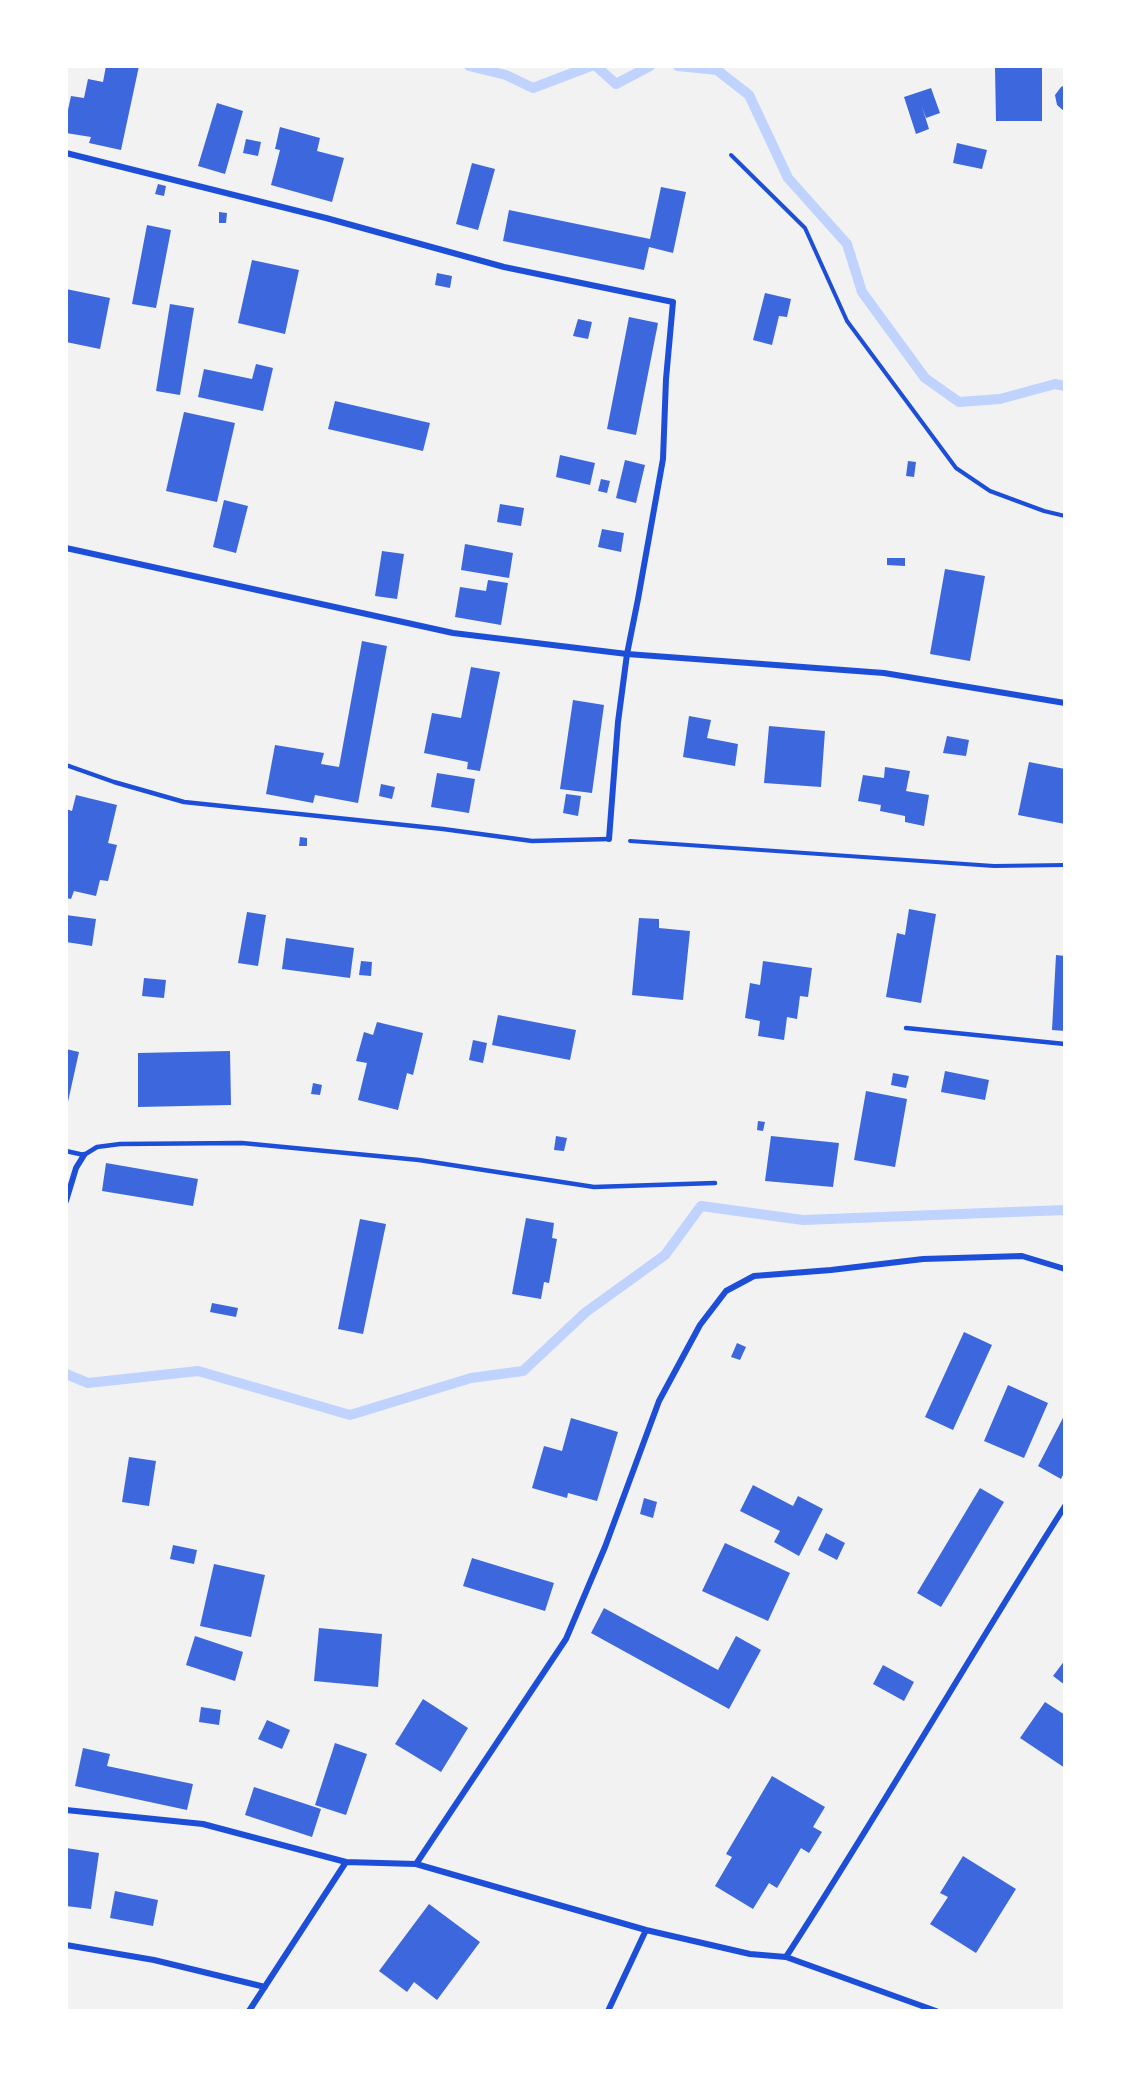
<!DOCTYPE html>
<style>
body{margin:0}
#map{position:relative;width:1131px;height:2077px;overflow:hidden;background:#f2f2f2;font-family:"Zilla Slab",serif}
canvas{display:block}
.frame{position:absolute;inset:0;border:68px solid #fff;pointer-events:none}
</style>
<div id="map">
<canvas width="1131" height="2077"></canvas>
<div class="frame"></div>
</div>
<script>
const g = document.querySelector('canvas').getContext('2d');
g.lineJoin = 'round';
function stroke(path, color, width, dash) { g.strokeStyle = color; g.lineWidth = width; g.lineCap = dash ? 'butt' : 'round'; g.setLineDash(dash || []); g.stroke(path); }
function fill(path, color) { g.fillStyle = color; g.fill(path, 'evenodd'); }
const stream = new Path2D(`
 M469,66L506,75L533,88L591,66
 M596,66L616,84L650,66
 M678,66L717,70L749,95L788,178L847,244L862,292L925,378L959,402L1000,399L1055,384L1065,386
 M66,1374L88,1383L198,1371L350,1415L471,1378L523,1371L586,1312L665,1255L701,1206L803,1220L1065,1210`);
const building = new Path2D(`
 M106,66H139L121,150L89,143L91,137L66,133V119L71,96L84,98L88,79L103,82Z
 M1022,66H1042V121H996L995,68H1022Z
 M1065,85V112L1057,105L1055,95L1061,87Z
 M931,88L940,113L926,118L922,107L929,129L916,134L904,97Z
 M217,103L243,111L225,174L198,166Z
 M280,127L320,138L317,151L344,158L332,202L271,185L280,150L275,149Z
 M246,139L261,142L258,156L243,153Z
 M957,143L987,150L982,169L953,163Z
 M472,163L495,169L478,230L456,224Z
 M158,184L166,186L164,196L155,194Z
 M661,187L686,192L673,253L649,247L644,270L503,241L509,210L650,239Z
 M219,212L227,213L226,223H219Z
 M147,225L171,230L156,308L132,304Z
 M252,260L299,270L285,334L238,323Z
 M437,273L452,276L450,288L435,285Z
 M66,289L110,298L100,349L66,342Z
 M765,293L791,299L787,317L779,316L772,345L753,340Z
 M170,304L194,308L180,395L156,391Z
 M629,317L658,323L636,435L607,429Z
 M578,319L592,322L588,339L573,336Z
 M256,364L273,368L263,411L198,397L204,369L252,379Z
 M335,401L430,423L423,451L328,429Z
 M184,412L235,423L217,502L166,491Z
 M560,455L595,463L590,485L556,477Z
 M625,460L645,465L636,503L616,498Z
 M908,461L916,462L914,477L906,476Z
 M601,479L610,481L607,493L598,491Z
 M224,500L248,506L236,553L213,547Z
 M500,504L524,508L521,526L497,522Z
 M602,529L624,533L621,552L598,547Z
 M465,544L513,553L509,578L461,570Z
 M382,551L404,554L397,599L375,596Z
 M887,558H905V566L887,565Z
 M945,569L985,576L970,661L930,654Z
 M488,580L508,583L501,625L455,617L460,587L486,591Z
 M362,641L387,646L358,803L315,795L313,803L266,794L275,745L324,753L321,764L339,767Z
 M471,667L500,672L480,771L467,769L468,762L424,753L432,713L461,718Z
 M573,700L604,705L592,793L560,789Z
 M689,716L711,720L707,738L738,744L735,766L683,757Z
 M769,726L825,731L821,787L764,783Z
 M947,736L969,740L966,756L943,753Z
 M1029,762L1065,769V824L1018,815Z
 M885,767L910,771L906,791L929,795L924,826L905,822V816L880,811L881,805L858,801L863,775L884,778Z
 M437,773L475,779L469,813L431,807Z
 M381,784L395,787L392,799L379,796Z
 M566,794L581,796L578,816L563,813Z
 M76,795L117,805L108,843L117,845L108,881L100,880L96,896L74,891L71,899L66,898V809L72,811Z
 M300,837L307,838V846H299Z
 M909,909L936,914L921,1003L886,997L897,933L905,935Z
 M247,912L266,915L258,966L238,963Z
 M66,915L96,919L92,946L66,942Z
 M639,918L659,919V928L690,931L683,1000L632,995Z
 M286,938L354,948L350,978L282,969Z
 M1056,955L1065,956V1031L1052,1030Z
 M361,961L372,962L371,976L359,975Z
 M763,961L812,968L808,997L800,996L797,1019L787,1017L784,1040L758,1036L760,1021L745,1018L750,983L760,985Z
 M144,978L166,980L164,998L142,996Z
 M498,1015L576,1030L570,1060L492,1045Z
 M377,1022L423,1033L413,1075L407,1073L398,1110L358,1100L367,1063L356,1061L364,1032L373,1035Z
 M473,1040L487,1043L483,1063L469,1060Z
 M66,1049L79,1052L67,1106L66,1105Z
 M230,1051L231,1105L138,1107V1053Z
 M945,1071L989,1080L985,1100L941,1092Z
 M893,1073L909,1076L906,1088L891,1085Z
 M313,1083L322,1085L320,1095L311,1094Z
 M866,1091L907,1099L895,1167L854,1160Z
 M758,1121L765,1122L763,1131L757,1130Z
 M556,1136L567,1138L564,1151L554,1150Z
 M771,1136L839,1143L833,1187L765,1181Z
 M106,1163L198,1179L193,1206L102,1191Z
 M526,1218L554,1223L552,1238L557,1239L549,1283L544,1282L541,1299L512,1294Z
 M360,1219L386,1224L363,1334L338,1329Z
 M212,1303L238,1308L236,1317L210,1312Z
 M964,1332L992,1345L953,1430L925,1417Z
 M737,1343L746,1347L740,1360L731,1357Z
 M1008,1385L1048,1403L1024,1458L984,1441Z
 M1065,1414V1471L1061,1479L1038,1466Z
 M571,1418L618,1432L597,1501L568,1493L567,1498L532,1488L544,1446L562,1451Z
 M129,1457L156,1461L149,1506L122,1502Z
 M753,1485L793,1506L798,1496L823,1509L799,1556L774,1542L780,1531L740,1511Z
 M980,1488L1004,1502L941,1607L917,1593Z
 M644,1498L657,1502L653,1518L640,1514Z
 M826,1533L845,1543L837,1560L818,1550Z
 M725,1543L790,1573L768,1621L702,1591Z
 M173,1545L197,1550L194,1564L170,1559Z
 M472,1558L554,1583L545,1611L463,1586Z
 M214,1564L265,1575L251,1637L200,1626Z
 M604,1608L718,1670L736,1636L761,1650L729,1709L591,1633Z
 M319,1628L382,1634L378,1687L314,1681Z
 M195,1636L243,1652L235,1681L186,1665Z
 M1065,1660V1685L1053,1676Z
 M883,1665L914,1682L904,1701L873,1684Z
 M423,1699L468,1728L441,1772L395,1744Z
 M1045,1702L1065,1715V1768L1020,1738Z
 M201,1707L221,1710L219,1725L199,1722Z
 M267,1720L290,1730L282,1749L258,1739Z
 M335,1743L367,1754L346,1815L315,1805Z
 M83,1748L110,1754L107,1766L193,1784L187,1810L75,1786Z
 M772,1776L825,1807L813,1827L822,1832L809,1853L801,1848L777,1888L769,1883L753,1909L715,1886L732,1857L726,1854Z
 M254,1787L321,1809L312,1837L245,1815Z
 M66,1848L99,1853L91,1909L66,1906Z
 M963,1856L1016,1889L976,1953L930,1924L948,1897L940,1893Z
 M115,1891L158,1900L153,1926L110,1918Z
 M429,1904L480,1942L437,2000L414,1982L407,1992L379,1971Z`);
const path = new Path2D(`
 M731,155L805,228L847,321L956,468L990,491L1044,511L1065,516
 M630,841L994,866L1065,865`);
const service = new Path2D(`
 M66,765L114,782L184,802L443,829L532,841L609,839
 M906,1028L1065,1044
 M66,1151L84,1155L97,1147L120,1144L242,1143L419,1160L594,1187L715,1183`);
const minor = new Path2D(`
 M66,153L326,218L504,267L673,302L666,379L663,459L638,599L627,654L618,722L609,839
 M66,548L453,633L627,654L884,673L1065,703
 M66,1201L76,1168L84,1155
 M66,1810L203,1824L346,1862L416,1864L646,1930L750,1954L786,1957L936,2011
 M416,1864L566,1639L605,1547L659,1401L700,1325L726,1291L754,1276L831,1270L923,1259L1022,1256L1065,1269
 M66,1945L154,1960L265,1987
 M786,1957C882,1809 970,1655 1065,1506
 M249,2011L346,1862
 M608,2011L646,1930`);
stroke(stream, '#bfd3fe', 10);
fill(building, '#3d67dc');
stroke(path, '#1d4ed8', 4);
stroke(service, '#1d4ed8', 4.5);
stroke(minor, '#1d4ed8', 6);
</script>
